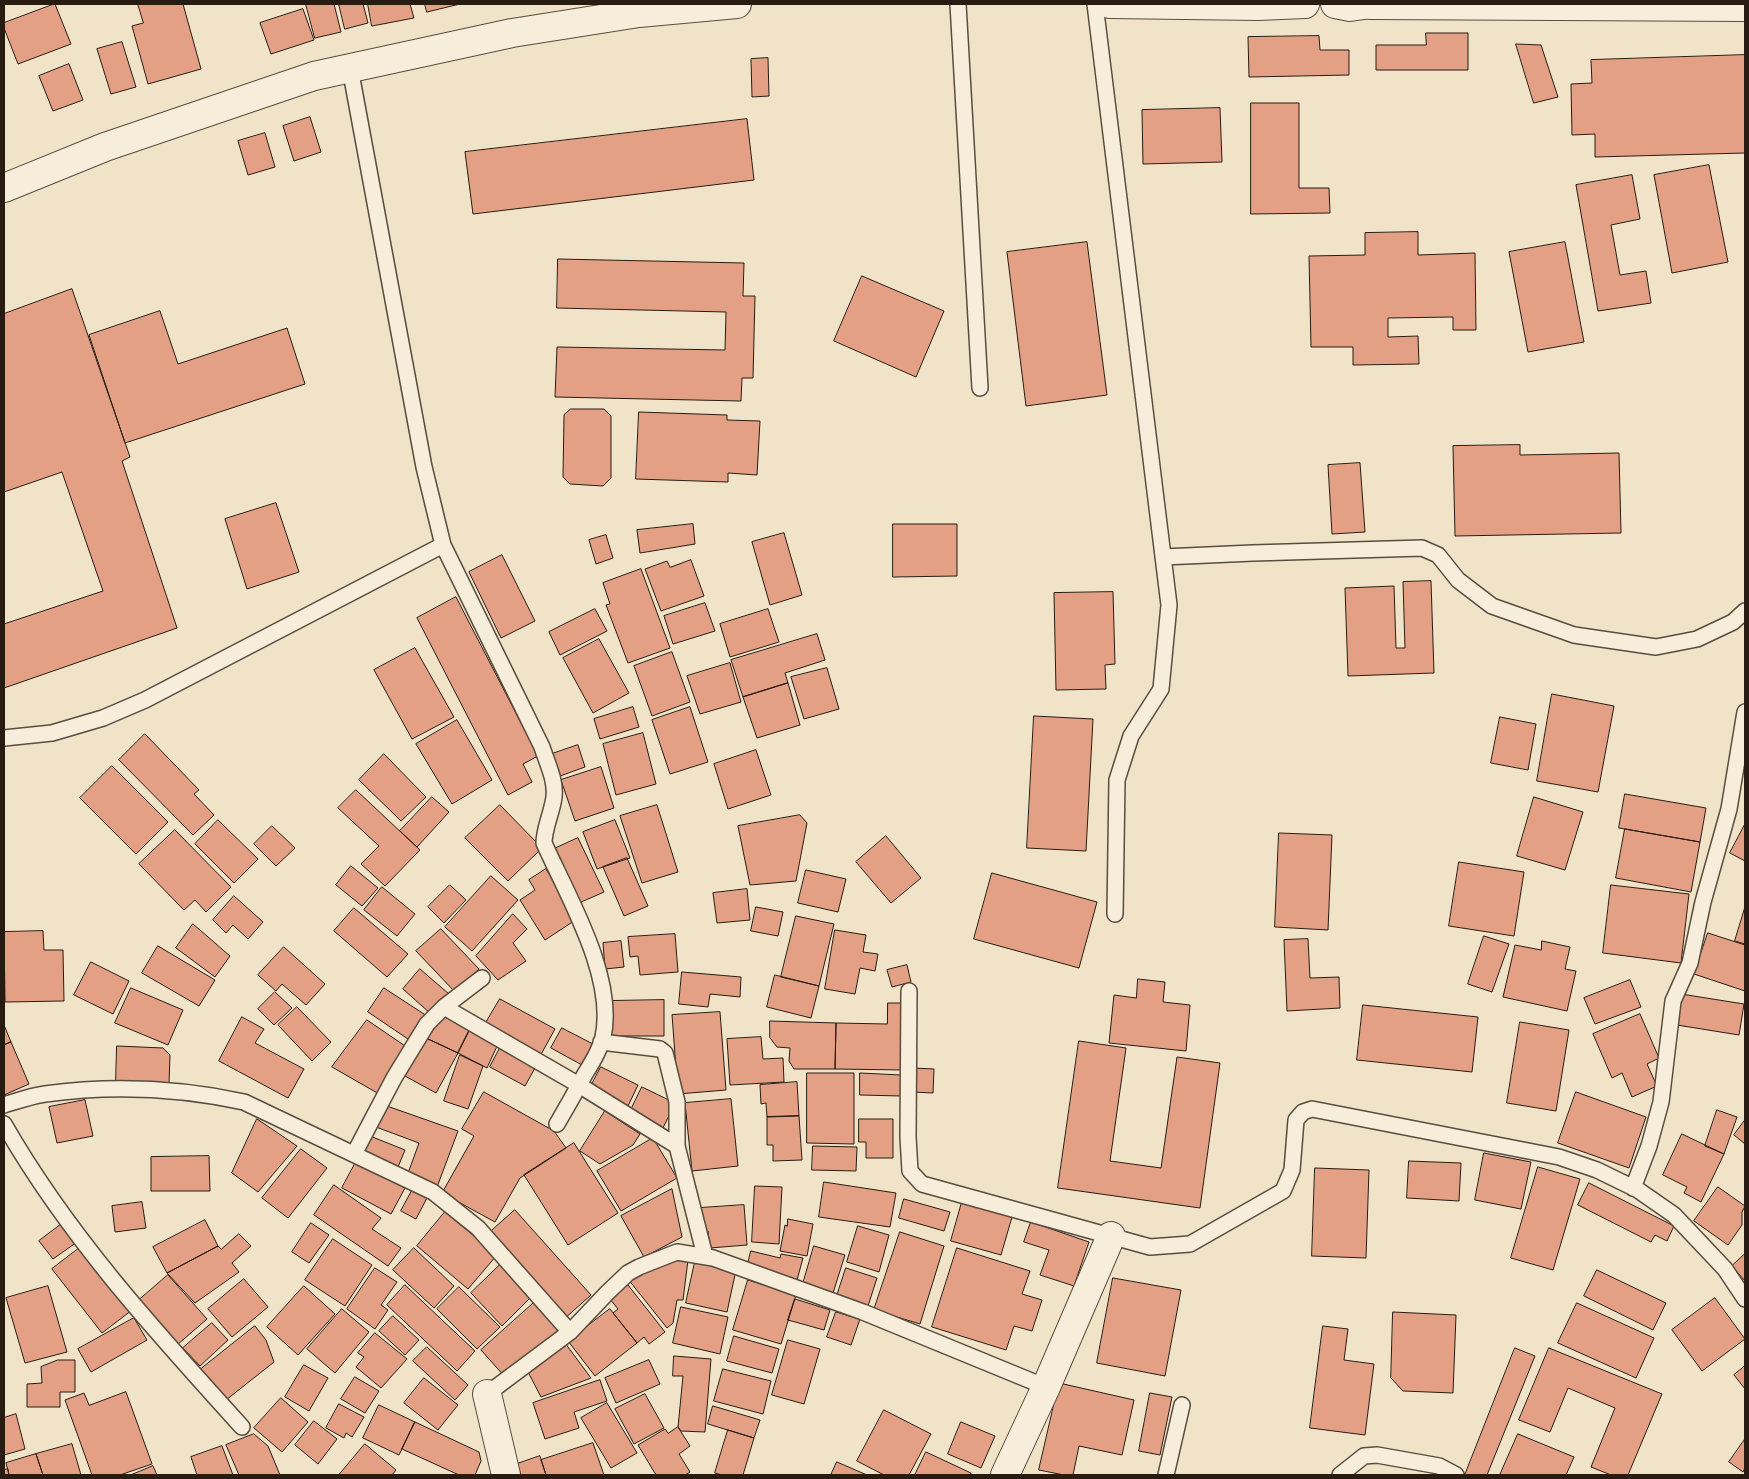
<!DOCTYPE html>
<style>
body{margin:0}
#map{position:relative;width:1749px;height:1479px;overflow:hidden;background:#f1e3c7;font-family:"Libre Caslon Text",serif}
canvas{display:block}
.frame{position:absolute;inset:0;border:5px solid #281b12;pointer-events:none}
</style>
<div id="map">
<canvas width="1749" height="1479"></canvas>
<div class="frame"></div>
</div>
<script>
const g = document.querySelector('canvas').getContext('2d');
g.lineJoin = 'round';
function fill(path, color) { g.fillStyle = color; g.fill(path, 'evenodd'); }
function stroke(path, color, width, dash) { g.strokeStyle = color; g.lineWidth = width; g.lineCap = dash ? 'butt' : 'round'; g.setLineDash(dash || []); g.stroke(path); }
const building = new Path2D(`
 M55,4L71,44L18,64L4,28V23Z
 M138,4H183L201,69L148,84L132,26L143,23Z
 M306,4H334L341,32L315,38Z
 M339,4H363L368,23L345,29Z
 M368,4H410L414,18L372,26Z
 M425,4H460L427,12Z
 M303,9L314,40L271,54L260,23Z
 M1426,33H1468V70H1376V45H1426Z
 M1319,36L1320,50H1349V75L1249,77L1248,37Z
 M122,42L136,87L111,94L97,49Z
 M1516,44L1541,45L1558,97L1534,103Z
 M1745,55V153L1595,157V134L1572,135L1571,84L1592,83L1591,60Z
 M768,58L769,96L752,97L751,59Z
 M69,64L83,100L53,111L39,76Z
 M1251,103H1299V188H1329L1330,213L1251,214Z
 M1220,108L1222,162L1143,164L1142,110Z
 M310,117L321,152L294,161L283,126Z
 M747,119L754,180L473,214L465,152Z
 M265,133L275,167L248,175L238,141Z
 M1709,165L1728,262L1672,273L1654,175Z
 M1632,175L1640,219L1611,225L1620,275L1646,271L1651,303L1598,311L1576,185Z
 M1418,232V255L1475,253L1476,330H1453V317L1388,318V337L1418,336L1419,364L1353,365V347H1311L1309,256L1365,255V233Z
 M1087,242L1107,395L1026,406L1007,252Z
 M1565,242L1584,342L1528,352L1509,252Z
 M558,259L744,263L743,296H755L753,378H742L741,401L555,397L557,347L725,350L726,312L557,308Z
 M862,276L944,311L916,377L834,341Z
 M72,289L130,457L122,461L177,628L4,688V624L103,591L62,472L4,492V314Z
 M160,311L178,364L287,328L305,384L125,443L89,335Z
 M571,409H604L611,416V478L603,486L570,484L563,477L564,415Z
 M639,412L727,415V420L760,421L757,475L728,473V482L636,479Z
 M1520,445V455L1619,453L1621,533L1455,536L1453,446Z
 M1360,463L1365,532L1332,534L1328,465Z
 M276,503L299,572L247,589L225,519Z
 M693,524L695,544L640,553L637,530Z
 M893,524H957V576L893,577Z
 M784,533L802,595L770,605L752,542Z
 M606,535L613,558L596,564L589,540Z
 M502,555L535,621L501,638L469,572Z
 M691,560L704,596L661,611L645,569L667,561L670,567Z
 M641,569L670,648L628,663L606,605L610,604L603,583Z
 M1431,581L1434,673L1348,676L1345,588L1394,586L1396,648H1405L1403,582Z
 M1113,592L1115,664L1105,665L1106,689L1056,690L1054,593Z
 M456,597L538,756L523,764L532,782L508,795L417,618Z
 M705,603L715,631L673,644L664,616Z
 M595,609L607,631L560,655L549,632Z
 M768,609L779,642L730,657L720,624Z
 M817,634L825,660L785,673L788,683L743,697L731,660Z
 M599,639L629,693L593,713L563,658Z
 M415,648L454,717L412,739L374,670Z
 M672,652L690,702L652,716L634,666Z
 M730,663L741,702L700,714L687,676Z
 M827,668L839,709L804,719L791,677Z
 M788,683L800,725L757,738L743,697Z
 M1552,694L1614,706L1598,792L1537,781Z
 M633,707L639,727L600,739L594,719Z
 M690,707L708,762L670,774L652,720Z
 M1034,716L1093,719L1086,851L1027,848Z
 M1500,717L1536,724L1528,770L1491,763Z
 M457,720L492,780L452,804L416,744Z
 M643,733L656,784L616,795L603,744Z
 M145,734L199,790L194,794L214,815L193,835L119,760Z
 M578,745L585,767L560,776L552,754Z
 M756,750L771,795L728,809L714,764Z
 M384,754L426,797L401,821L359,780Z
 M112,766L168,822L136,854L80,798Z
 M601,767L614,808L575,821L561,780Z
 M356,790L420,850L385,886L361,864L379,846L338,808Z
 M1625,794L1706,808L1700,842L1619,828Z
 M432,797L449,812L417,847L400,831Z
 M1534,797L1583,812L1565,870L1517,856Z
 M500,805L542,848L508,881L465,838Z
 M657,805L678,872L642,883L620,816Z
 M800,815L807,823L796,881L750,885L738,826Z
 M218,820L258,859L234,883L195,844Z
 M615,820L630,858L597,869L583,832Z
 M1745,824V861L1730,853Z
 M272,826L295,848L276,866L254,844Z
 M1625,829L1700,842L1691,892L1616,878Z
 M175,830L231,887L206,912L195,900L184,910L139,864Z
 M1279,833L1332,835L1328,930L1275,927Z
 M886,836L921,878L891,903L856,862Z
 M578,838L604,892L579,903L554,849Z
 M627,858L648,906L624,916L603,867Z
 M1459,862L1524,872L1514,936L1449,926Z
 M351,866L378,888L362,906L336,885Z
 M546,869L577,919L545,940L520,900L535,890L529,880Z
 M806,870L846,879L838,912L798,903Z
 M992,873L1097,902L1079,968L974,939Z
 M491,876L518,900L472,951L445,927Z
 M450,885L466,900L444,923L428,907Z
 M1611,885L1689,894L1681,963L1603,953Z
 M382,887L415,914L397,936L364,910Z
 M747,889L750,920L717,923L713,893Z
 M234,896L263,922L248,939L233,925L226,933L213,920Z
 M756,907L783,912L778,936L751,931Z
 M1745,907V944L1735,941Z
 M354,908L408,954L387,977L334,931Z
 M513,914L527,929L513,943L526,961L498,980L476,956Z
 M796,916L834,924L819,986L781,977Z
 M193,924L230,956L215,977L176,948Z
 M441,929L479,969L455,992L416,951Z
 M835,930L866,935L863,952L878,954L875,971L860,968L855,994L825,989Z
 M43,931L44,950H63L64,1001L5,1002L4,932Z
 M1708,933L1745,945V991L1694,974Z
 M675,934L678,972L640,975L638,956L630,957L628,937Z
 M1484,936L1509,944L1492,992L1468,984Z
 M1308,939L1310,978L1339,977L1340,1008L1287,1011L1284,940Z
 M621,941L624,967L605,969L603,943Z
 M1542,941L1570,947L1565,969L1576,971L1567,1011L1503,997L1515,945L1541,950Z
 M158,946L215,980L199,1006L142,973Z
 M284,947L325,984L306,1005L282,984L276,991L258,975Z
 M91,962L129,981L113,1014L74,995Z
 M907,965L911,982L892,987L887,970Z
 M420,969L449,994L431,1014L403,989Z
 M682,972L741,977L740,997L710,994L708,1007L679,1004Z
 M775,975L819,986L811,1018L767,1007Z
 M1138,979L1165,982L1163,1002L1190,1005L1186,1051L1109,1043L1114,995L1136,998Z
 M1630,980L1641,1007L1595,1024L1584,998Z
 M131,988L183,1010L168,1045L115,1023Z
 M384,988L427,1016L411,1041L368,1012Z
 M275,992L292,1008L274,1025L258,1009Z
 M1681,994L1744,1004L1739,1035L1677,1025Z
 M500,999L555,1029L539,1058L484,1026Z
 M664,1000V1036H608V1001Z
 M888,1003H905L904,1070L835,1069L836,1023L887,1024Z
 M1363,1005L1478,1017L1472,1072L1357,1060Z
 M297,1007L331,1042L312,1061L278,1025Z
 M720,1012L726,1090L678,1094L672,1015Z
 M439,1014L470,1029L458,1053L426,1038Z
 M1640,1014L1659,1058L1647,1064L1657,1086L1632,1097L1622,1073L1612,1078L1593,1034Z
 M242,1017L264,1029L255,1043L304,1069L288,1098L219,1061Z
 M367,1020L408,1048L379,1094L332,1067Z
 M770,1021L836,1023L835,1069H794L789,1061L790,1048L777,1047L770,1038Z
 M1520,1022L1569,1030L1556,1111L1507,1103Z
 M4,1025L11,1042L4,1045Z
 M562,1028L593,1044L582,1065L551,1048Z
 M470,1029L498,1044L487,1068L458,1053Z
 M761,1037L763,1059L783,1058L784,1082L730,1085L727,1039Z
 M426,1038L458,1053L436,1093L405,1076Z
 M1079,1041L1126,1048L1110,1161L1161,1168L1177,1057L1220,1063L1200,1208L1058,1188Z
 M11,1042L29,1084L4,1095V1045Z
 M117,1046L163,1048L170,1055L169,1083L116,1081Z
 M500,1048L535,1068L525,1086L490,1067Z
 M460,1055L483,1066L468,1109L444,1101Z
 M601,1067L638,1085L628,1106L590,1088Z
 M913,1068L934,1069L933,1093L912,1092Z
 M807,1073H854V1144L807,1143Z
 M860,1073L901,1075V1096L860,1095Z
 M797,1082L799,1116L767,1117L766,1103L761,1104L760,1085Z
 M642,1087L675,1103L663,1128L630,1112Z
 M484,1092L554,1131L566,1148L520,1178L495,1222L442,1193L474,1136L462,1129Z
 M1576,1092L1646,1117L1629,1168L1558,1143Z
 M731,1099L738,1166L692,1171L685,1103Z
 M85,1100L93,1136L57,1143L49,1107Z
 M384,1105L458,1131L437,1187L407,1176L419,1143L376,1127Z
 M1717,1110L1737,1117L1724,1154L1705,1146Z
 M605,1111L640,1134L633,1145L600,1164L580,1151Z
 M799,1116L802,1160L773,1161V1145H767V1117Z
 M257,1119L297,1146L258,1192L232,1173Z
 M859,1119H893V1158H866V1142H859Z
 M1745,1120V1144L1734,1135Z
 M1682,1134L1724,1154L1701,1202L1684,1193L1687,1187L1663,1175Z
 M370,1136L405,1150L398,1167L363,1154Z
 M653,1138L677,1178L621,1211L597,1171Z
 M574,1143L618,1213L568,1245L524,1175Z
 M813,1146L857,1147L856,1171L812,1170Z
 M301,1149L327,1168L288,1218L262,1198Z
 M1484,1153L1531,1162L1521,1209L1475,1200Z
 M209,1156L210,1191H151V1157Z
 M1409,1161L1461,1163L1459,1201L1407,1198Z
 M356,1162L405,1188L391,1214L342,1188Z
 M1538,1167L1580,1179L1553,1270L1511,1258Z
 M1315,1168L1369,1170L1366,1258L1312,1256Z
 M824,1182L896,1193L890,1227L819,1217Z
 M1589,1183L1674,1226L1667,1241L1655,1235L1651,1242L1578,1205Z
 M334,1185L381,1218L372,1229L401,1248L388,1266L314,1215Z
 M755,1186L782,1187L779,1244L752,1242Z
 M414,1187L429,1194L416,1219L401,1211Z
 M1718,1187L1745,1206L1742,1212V1225L1728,1245L1694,1221Z
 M672,1189L682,1237L644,1257L621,1216Z
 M904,1199L950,1212L944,1231L899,1218Z
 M142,1202L146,1228L115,1232L112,1206Z
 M962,1202L1012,1217L1001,1255L951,1241Z
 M744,1205L747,1245L710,1248L708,1231H702L700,1208Z
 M515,1210L591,1295L564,1319L488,1234Z
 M445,1212L497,1255L468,1289L417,1246Z
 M788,1219L813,1224L807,1256L780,1251L785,1225L787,1226Z
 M205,1220L218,1246L167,1273L153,1247Z
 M1031,1222L1089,1242L1074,1286L1040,1275L1049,1250L1024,1242Z
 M63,1223L77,1242L53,1259L39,1241Z
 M311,1223L329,1235L309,1263L292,1252Z
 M858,1226L889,1235L879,1272L847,1262Z
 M900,1232L944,1246L920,1324L874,1310Z
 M239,1234L251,1246L232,1263L239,1272L195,1303L167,1273L218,1246L221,1249Z
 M333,1239L372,1265L345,1306L305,1280Z
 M82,1246L132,1310L102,1333L52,1269Z
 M814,1246L845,1255L833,1293L803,1284Z
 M414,1248L454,1286L434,1308L393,1270Z
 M957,1248L1030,1271L1022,1294L1042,1300L1032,1331L1014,1326L1006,1350L932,1327Z
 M751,1251L780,1258L781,1254L803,1258L797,1280L747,1268Z
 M1745,1254V1281L1732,1266Z
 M675,1258L688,1260L683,1300H677L673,1323L667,1328L628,1279Z
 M695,1262L736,1270L727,1312L686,1303Z
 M502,1263L533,1295L502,1326L471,1293Z
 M375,1268L397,1282L381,1305L388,1310L375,1329L347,1309Z
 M846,1268L877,1278L867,1309L836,1299Z
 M1597,1270L1666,1303L1653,1330L1584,1296Z
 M168,1275L207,1319L177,1345L138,1301Z
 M1113,1278L1181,1290L1165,1376L1097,1363Z
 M244,1279L268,1307L232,1337L208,1309Z
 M748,1280L796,1295L781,1344L733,1330Z
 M405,1285L475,1351L457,1371L387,1305Z
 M628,1285L665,1332L649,1344L644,1337L637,1343L613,1313L618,1309L610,1299Z
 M48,1286L67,1352L25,1363L6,1298Z
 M304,1286L335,1314L298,1355L267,1327Z
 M459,1287L500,1327L477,1349L437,1309Z
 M1715,1298L1745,1339L1702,1371L1672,1330Z
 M795,1299L830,1310L824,1330L788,1320Z
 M537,1300L562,1328L506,1378L481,1350Z
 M1577,1303L1654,1338L1636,1378L1558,1343Z
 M681,1307L728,1317L720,1354L673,1343Z
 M342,1309L369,1332L335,1373L307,1349Z
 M610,1309L637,1343L595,1376L568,1341Z
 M836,1312L860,1319L851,1345L827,1337Z
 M1393,1312L1456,1315L1453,1393L1403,1391L1391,1378Z
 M393,1316L419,1340L405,1355L379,1331Z
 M134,1318L147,1340L91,1372L78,1349Z
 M212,1323L228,1340L200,1366L183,1348Z
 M255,1326L266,1340L274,1362L226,1400L201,1369Z
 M1323,1326L1348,1329L1344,1360L1374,1364L1365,1435L1310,1428Z
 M375,1333L407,1359L381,1388L356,1367L364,1357L358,1353Z
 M734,1336L779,1349L772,1373L727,1361Z
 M788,1340L820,1349L804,1404L772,1395Z
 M565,1343L591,1378L541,1397L527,1370Z
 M427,1347L468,1385L455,1400L413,1361Z
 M1515,1348L1535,1356L1487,1475H1465Z
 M1549,1348L1662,1394L1628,1475H1611L1591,1467L1615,1408L1568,1388L1550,1432L1519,1420Z
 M674,1356L711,1359L705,1432L681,1431L678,1427L683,1376H673Z
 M58,1360H75V1392H60V1407H27V1384L42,1383L41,1367Z
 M649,1360L660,1384L616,1403L605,1378Z
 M304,1365L328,1378L309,1411L285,1397Z
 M1745,1366V1389L1734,1375Z
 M723,1369L771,1381L763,1414L714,1401Z
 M355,1377L379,1391L365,1413L341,1399Z
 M424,1378L458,1405L438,1430L404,1403Z
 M600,1380L607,1401L574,1412L579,1428L545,1439L533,1403Z
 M1059,1383L1134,1400L1122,1455L1079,1446L1073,1475H1064L1039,1470Z
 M126,1392L152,1464L120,1475H92L65,1400L84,1393L89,1405Z
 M1150,1393L1172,1397L1160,1455L1139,1451Z
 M645,1394L664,1428L634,1444L615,1409Z
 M281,1398L308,1422L282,1452L254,1428Z
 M607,1403L637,1453L611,1468L581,1418Z
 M339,1404L364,1417L352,1437L346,1433L344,1438L326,1428Z
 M379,1405L415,1422L399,1455L363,1438Z
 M713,1406L760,1420L754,1438L708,1424Z
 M884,1410L931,1434L909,1475H884L857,1461Z
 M16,1414L25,1449L4,1455V1418Z
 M314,1421L337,1439L318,1464L295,1445Z
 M415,1422L479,1452L481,1461L475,1475H459L402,1449Z
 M961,1422L995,1436L981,1468L948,1454Z
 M678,1427L690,1446L679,1454L690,1472L685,1475H656L638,1445L665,1429L668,1433Z
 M728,1430L754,1438L743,1475H722L715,1473Z
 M254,1434L268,1446L280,1475H239L226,1445Z
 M1518,1434L1574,1457L1566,1475H1500Z
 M1745,1439V1468L1743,1472L1729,1462Z
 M593,1443L604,1475H546L541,1460Z
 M72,1444L81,1475H43L36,1454Z
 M365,1444L396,1470L392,1475H339Z
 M222,1446L233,1475H197L191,1457Z
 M926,1452L971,1473L970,1475H915Z
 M36,1454L43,1475H9L6,1463Z
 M540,1456L546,1475H521L517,1464Z
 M837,1462L867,1475H831Z
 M153,1466L157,1475H131Z
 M8,1469L9,1475H4V1470Z`);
const service = new Path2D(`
 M958,4L980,388
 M1095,4L1169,605L1161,689L1131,736L1117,780L1115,914
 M350,68L424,467L443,545L542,747C547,763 556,780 554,797C552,813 544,828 544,843C568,897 616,977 603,1037C600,1050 592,1063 585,1074C576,1091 567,1107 557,1124
 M1163,557L1253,553L1422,548L1438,555L1458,580L1492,606L1574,635L1656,647L1697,639L1733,622L1745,611
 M4,738L52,733L103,718L145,700L443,545
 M909,991L908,1137L910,1171L922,1184L1150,1247L1190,1244L1283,1191L1292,1170L1296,1120L1303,1112L1312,1109L1559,1157L1597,1170L1638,1190L1674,1215L1725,1269L1745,1299
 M444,1007L579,1085L677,1146
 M601,1042L660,1049L665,1053L677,1102V1146L705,1256
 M4,1105C17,1101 31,1096 45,1094C111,1085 179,1088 244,1102L433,1192L478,1228L570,1332
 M4,1124C68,1236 156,1332 242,1427
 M354,1154L394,1078L427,1024L444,1007L482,978
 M1633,1188L1649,1146L1661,1102L1673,1001L1690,963L1703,902L1729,809L1745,712
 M487,1394L570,1332L608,1292L628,1273L639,1267L677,1252L713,1258L863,1312L1046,1387
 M1166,1475L1182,1405
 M1340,1475L1364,1456L1377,1455L1439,1466L1456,1475`);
const minor = new Path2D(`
 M487,1394L506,1475
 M1005,1475L1046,1387L1111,1236`);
const tertiary = new Path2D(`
 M1110,4L1258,6L1305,4
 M1335,4L1350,7L1372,4
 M1370,5L1745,7
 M4,188L105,147L314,76L512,33L639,13L737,4`);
fill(building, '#e3a085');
stroke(building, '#281b12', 1);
stroke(service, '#5a4d3f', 18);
stroke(minor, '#5a4d3f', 30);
stroke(tertiary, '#5a4d3f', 30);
stroke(service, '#f6eddb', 15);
stroke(minor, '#f6eddb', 28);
stroke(tertiary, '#f6eddb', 28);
</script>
